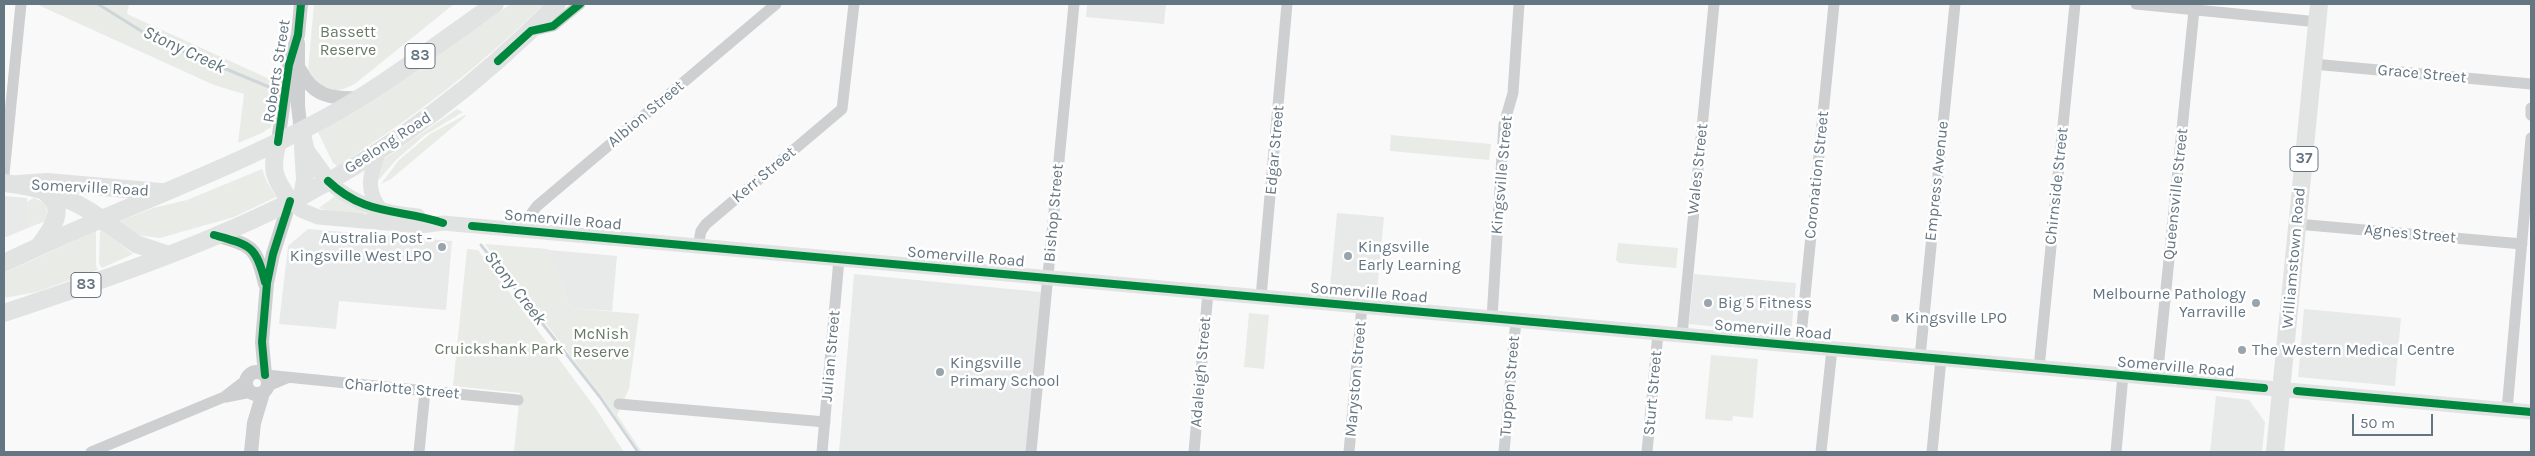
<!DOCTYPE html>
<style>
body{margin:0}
#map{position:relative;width:2535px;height:456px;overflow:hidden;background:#f9f9f9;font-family:Karla,sans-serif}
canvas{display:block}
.frame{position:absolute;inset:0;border:5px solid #657683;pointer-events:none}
.scale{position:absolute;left:2352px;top:414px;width:81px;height:22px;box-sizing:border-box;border:2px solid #657683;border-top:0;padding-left:6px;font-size:15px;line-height:18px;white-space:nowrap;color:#657683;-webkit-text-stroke:4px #fff;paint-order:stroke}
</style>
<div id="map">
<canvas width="2535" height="456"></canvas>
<div class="frame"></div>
<div class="scale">50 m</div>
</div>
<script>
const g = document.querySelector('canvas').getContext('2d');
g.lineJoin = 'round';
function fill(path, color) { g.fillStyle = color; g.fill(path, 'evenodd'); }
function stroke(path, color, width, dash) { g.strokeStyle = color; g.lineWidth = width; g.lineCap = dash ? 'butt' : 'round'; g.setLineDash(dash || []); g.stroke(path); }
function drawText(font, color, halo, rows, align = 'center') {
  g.font = font + ' Karla,sans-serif'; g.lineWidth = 5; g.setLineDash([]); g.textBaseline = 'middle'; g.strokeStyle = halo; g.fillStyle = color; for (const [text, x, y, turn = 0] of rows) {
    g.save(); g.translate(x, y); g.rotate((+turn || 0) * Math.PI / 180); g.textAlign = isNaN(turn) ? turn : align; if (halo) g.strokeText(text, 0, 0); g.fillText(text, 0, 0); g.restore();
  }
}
const built = new Path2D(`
 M1087,4H1166L1164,24L1086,17Z
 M4,196L27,198L30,227L4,238Z
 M1337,213L1384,217L1377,291L1330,287Z
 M308,229L452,241L446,310L339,301L336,329L279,324L288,246Z
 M548,250L617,256L612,311L571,308Z
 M854,274L1041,292L1028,452H839Z
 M1694,274L1796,283L1791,334L1689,324Z
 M2304,309L2401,318L2395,386L2298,377Z
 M2216,396L2249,400L2265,422L2262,452H2210Z`);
const green = new Path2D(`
 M36,4H129L127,14L276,82L271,127L262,133L238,143L244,94L214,85Z
 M314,4H454L356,83C333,96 323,91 308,71Z
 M511,4H544C481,66 412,119 337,166L333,163L318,132L370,101Z
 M457,109L463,112L425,135L396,160L375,184L376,174L384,159Z
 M465,115L466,116L391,179L381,184L399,160L430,134Z
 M1391,135L1491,144L1489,160L1390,151Z
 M262,169L267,182L276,197L234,217L160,238L137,235L118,222L153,208L187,200Z
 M335,196L364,212L363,215L328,211L319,208Z
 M34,198L45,203L49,220L30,227L27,202Z
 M100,229H101L133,254L102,268L99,264Z
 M96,231V266L98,270L37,292L4,298V273Z
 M1618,243L1678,248L1676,268L1619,263L1616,260Z
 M485,244L548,249L571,308L639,314L629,389L617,415L642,452H640L603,398Z
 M467,249L478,250L596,409L624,452H514L520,393L453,386Z
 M1249,313L1269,315L1264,369L1244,367Z
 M1711,355L1758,359L1753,418L1733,416L1732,421L1705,419Z`);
const stream = new Path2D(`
 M98,4L154,39L274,89
 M481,245L600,397L638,452`);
const minor = new Path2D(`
 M2136,4L2318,22
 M531,31L553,26L580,4
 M2313,64L2531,84
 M2531,108V115
 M4,174L21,4
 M2297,224L2522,244
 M526,231L528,218L537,206L776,4
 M698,246L701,231L706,224L842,109L854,4
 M1261,297L1287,4
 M1492,318L1504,124L1513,93L1519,4
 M1682,335L1714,4
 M1800,346L1834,4
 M1920,357L1955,4
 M2039,368L2075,4
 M266,375L518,400
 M2157,379L2194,10
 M268,386L287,378
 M226,397L251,392
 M619,404L825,422
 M2507,410L2531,138
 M91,452L224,397L246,380
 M419,452L425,391
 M822,452L839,259
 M1031,452L1074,4
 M1194,452L1208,292
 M1349,452L1362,306
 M1504,452L1516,320
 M1647,452L1658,333
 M1821,452L1832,349
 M1932,452L1941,359
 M2116,452L2123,375`);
const tertiary = new Path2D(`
 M298,43V106L301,131
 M300,70C313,96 331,99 359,98
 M278,142L289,65L298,35L301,4
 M214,235C252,245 256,246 265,284
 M246 383a11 11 0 1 1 22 0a11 11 0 1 1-22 0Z
 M265,375L262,342L267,283L273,254L290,201
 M251,452L254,423L263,393`);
const secondary = new Path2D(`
 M380,150C370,172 364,191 382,211
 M328,181C354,205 384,213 418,216
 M290,201L301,210L318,217L420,226L443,223L554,233L2531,412`);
const primary = new Path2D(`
 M4,183C37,186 73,198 100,218
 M18,184L47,182L161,192
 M39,246C51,230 68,209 46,193
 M2275,452L2319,4`);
const trunk = new Path2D(`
 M301,131L306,151L328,181
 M278,142C270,170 274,178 290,201
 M302,196L305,180L303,146
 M100,218L136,244L166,254
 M4,263C105,214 212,177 312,125C375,93 436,45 495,4
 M4,313C103,280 209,244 302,196C397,146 482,81 557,4`);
const cycleway = new Path2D(`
 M498,61L531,31L553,26L580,4
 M278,142L289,65L298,35L301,4
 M328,181C366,217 399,208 443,223
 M472,226L2264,388
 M214,235C250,245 256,245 265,282
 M265,375L262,342L267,283L273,254L290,201
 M2297,391L2531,412`);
const markers = [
 [442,247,5,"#99a4ac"],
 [1348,256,5,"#99a4ac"],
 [1708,303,5,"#99a4ac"],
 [2256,303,5,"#99a4ac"],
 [1895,318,5,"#99a4ac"],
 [2242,350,5,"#99a4ac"],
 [940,372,5,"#99a4ac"]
];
const shields = [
 [420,56,30],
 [2304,159,28],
 [86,285,30]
];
const shieldNames = [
 ["83",420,56],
 ["37",2304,159],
 ["83",86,285]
];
const parkNames = [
 ["Bassett",348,32],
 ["Reserve",348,50],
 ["McNish",601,334],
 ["Reserve",601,352],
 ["Cruickshank Park",499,349]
];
const streetNames = [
 ["Roberts Street",277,71,-81],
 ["Grace Street",2422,74,5],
 ["Albion Street",646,114,-40],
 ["Geelong Road",388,143,-33],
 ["Edgar Street",1275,150,-85],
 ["Wales Street",1698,169,-84],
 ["Kerr Street",764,175,-40],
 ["Kingsville Street",1502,175,-85],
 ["Coronation Street",1817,175,-84],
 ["Empress Avenue",1937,181,-84],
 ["Chirnside Street",2057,186,-84],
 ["Somerville Road",90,188,3],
 ["Queensville Street",2176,194,-84],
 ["Bishop Street",1054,213,-85],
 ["Somerville Road",563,220,5],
 ["Agnes Street",2410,234,5],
 ["Somerville Road",966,257,5],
 ["Williamstown Road",2294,258,-85],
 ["Somerville Road",1369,293,5],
 ["Somerville Road",1773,330,5],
 ["Julian Street",831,356,-85],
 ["Somerville Road",2176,367,5],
 ["Adaleigh Street",1201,372,-85],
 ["Maryston Street",1356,379,-85],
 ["Tuppen Street",1510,386,-85],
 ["Charlotte Street",402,389,5],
 ["Sturt Street",1653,393,-85]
];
const poiNames = [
 ["Australia Post -",432,238,"right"],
 ["Kingsville West LPO",432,256,"right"],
 ["Kingsville",1358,247],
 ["Early Learning",1358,265],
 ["Melbourne Pathology",2246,294,"right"],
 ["Yarraville",2246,312,"right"],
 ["Big 5 Fitness",1718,303],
 ["Kingsville LPO",1905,318],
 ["The Western Medical Centre",2252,350],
 ["Kingsville",950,363],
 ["Primary School",950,381]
];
const waterNames = [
 ["Stony Creek",184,50,25],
 ["Stony Creek",515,288,52]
];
fill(built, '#e8e9e9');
fill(green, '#e8ebe6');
stroke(stream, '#ced6d9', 3);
stroke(minor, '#cecfd0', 11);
stroke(tertiary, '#cecfd0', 14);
stroke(secondary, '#e1e2e2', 15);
stroke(primary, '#e1e2e2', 18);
stroke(trunk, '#e1e2e2', 18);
stroke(cycleway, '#00873e', 8);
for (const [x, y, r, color] of markers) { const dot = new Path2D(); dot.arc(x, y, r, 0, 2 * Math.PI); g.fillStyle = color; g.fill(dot); stroke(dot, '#fff', 2); }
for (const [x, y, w] of shields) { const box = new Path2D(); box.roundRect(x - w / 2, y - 12.5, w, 25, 4); g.fillStyle = '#fff'; g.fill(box); stroke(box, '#657683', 1); }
drawText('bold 15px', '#657683', null, shieldNames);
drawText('16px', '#687a64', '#fff', parkNames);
drawText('16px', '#657683', '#fff', streetNames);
drawText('16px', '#657683', '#fff', poiNames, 'left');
drawText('italic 18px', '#60757c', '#fff', waterNames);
</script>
